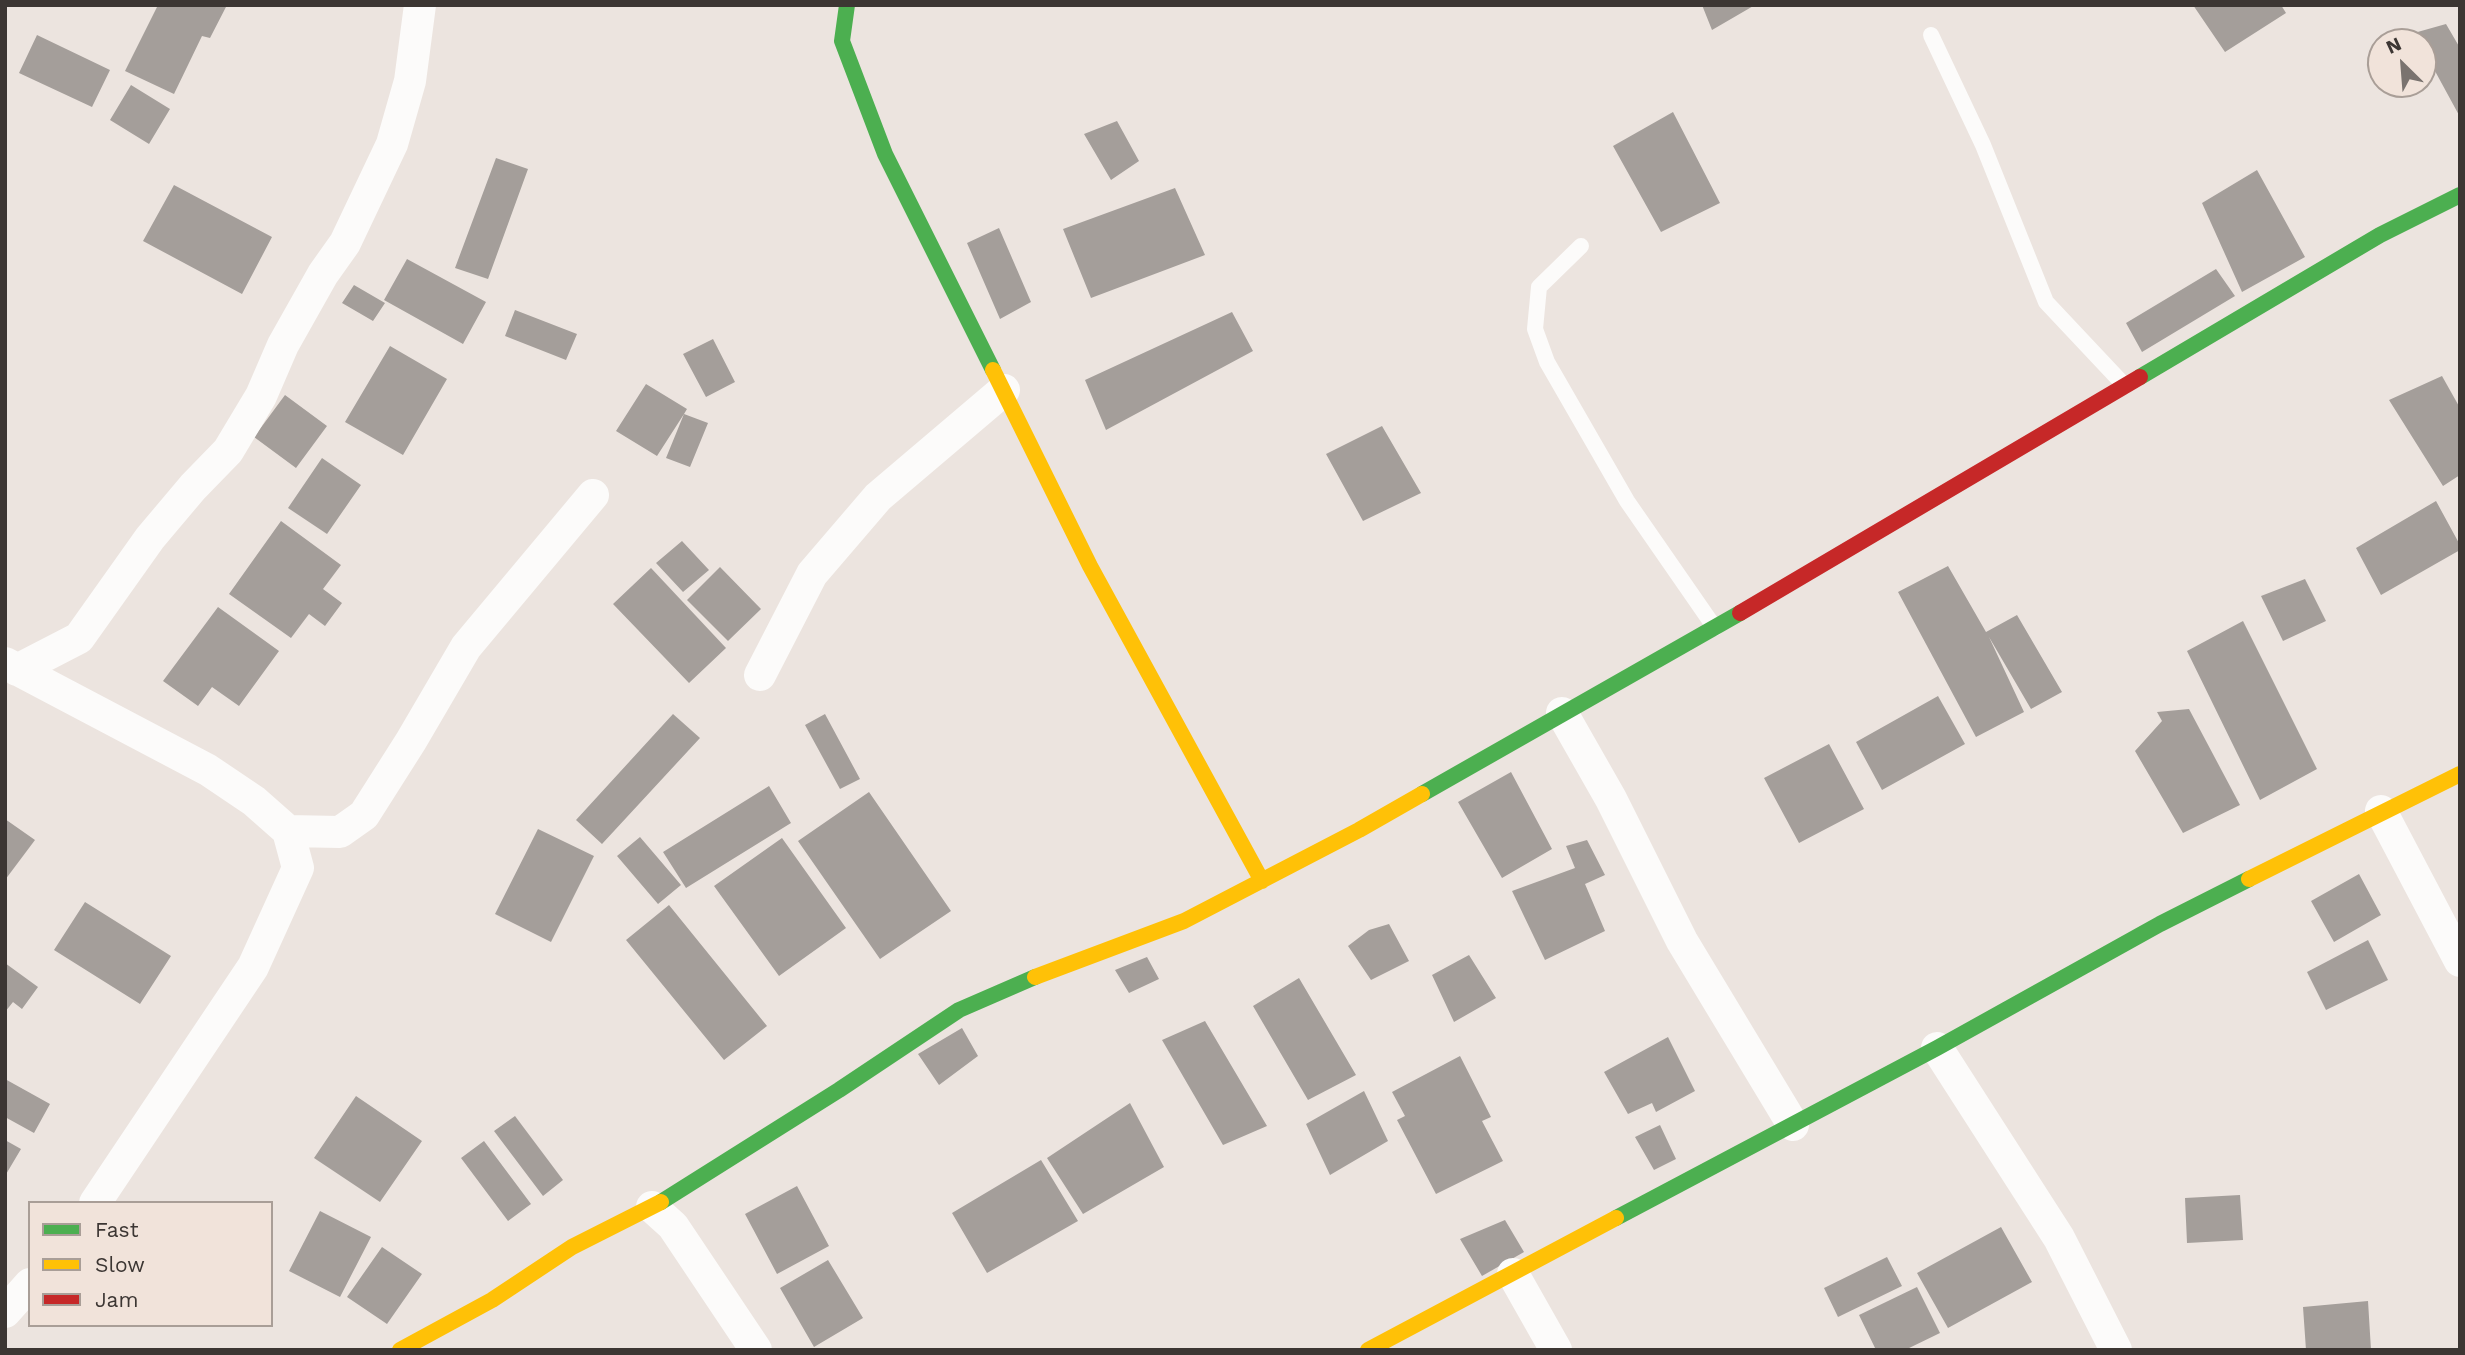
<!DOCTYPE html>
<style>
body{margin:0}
#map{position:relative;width:2465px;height:1355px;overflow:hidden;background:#ece4df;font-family:"Work Sans",sans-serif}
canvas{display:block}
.frame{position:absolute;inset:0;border:7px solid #3c3633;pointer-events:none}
.legend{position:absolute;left:28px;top:1201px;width:245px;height:126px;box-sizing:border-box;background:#f1e3da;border:2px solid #a99e97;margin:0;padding:9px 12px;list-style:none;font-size:21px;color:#3c3633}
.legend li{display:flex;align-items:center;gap:14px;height:35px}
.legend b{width:35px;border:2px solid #a99e97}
.north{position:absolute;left:2367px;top:28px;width:70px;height:70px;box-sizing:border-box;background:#f1e3da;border:2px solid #a99e97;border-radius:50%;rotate:335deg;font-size:19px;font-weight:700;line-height:28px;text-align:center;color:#3c3633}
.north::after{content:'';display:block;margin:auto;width:24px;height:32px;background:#7a736f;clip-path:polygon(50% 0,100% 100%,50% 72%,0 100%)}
</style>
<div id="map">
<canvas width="2465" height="1355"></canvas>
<div class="frame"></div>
<ul class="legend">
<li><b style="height:9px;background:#4caf50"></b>Fast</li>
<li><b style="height:9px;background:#ffc107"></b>Slow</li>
<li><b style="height:9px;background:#c62828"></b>Jam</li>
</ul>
<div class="north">N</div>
</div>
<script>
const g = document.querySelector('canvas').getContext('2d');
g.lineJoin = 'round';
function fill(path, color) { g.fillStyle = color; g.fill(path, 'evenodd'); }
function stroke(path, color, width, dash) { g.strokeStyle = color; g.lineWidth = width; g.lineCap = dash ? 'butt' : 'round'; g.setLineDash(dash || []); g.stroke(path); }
const building = new Path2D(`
 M158,5H227L210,38L202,36L174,94L125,71Z
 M1702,5H1755L1712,30Z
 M2193,5H2281L2286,13L2225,52Z
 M2446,24L2460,48V117L2423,49V42H2419L2414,33Z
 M37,35L110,70L92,107L19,73Z
 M131,85L170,109L149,144L110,120Z
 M1673,112L1720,203L1661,232L1613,146Z
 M1117,121L1139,161L1111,180L1084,134Z
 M496,158L528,169L488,279L455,268Z
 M2257,170L2305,257L2242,292L2202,203Z
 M174,185L272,237L242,294L143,241Z
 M1175,188L1205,255L1091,298L1063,229Z
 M999,228L1031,302L1000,319L967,243Z
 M407,259L486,302L463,344L384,300Z
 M2216,269L2235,296L2142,352L2126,323Z
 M354,285L385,303L373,321L342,303Z
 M515,310L577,334L566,360L505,336Z
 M1232,312L1253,351L1106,430L1085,380Z
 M713,339L735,382L706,397L683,354Z
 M390,346L447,379L403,455L345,422Z
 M2442,376L2460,408V475L2443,486L2389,400Z
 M646,384L687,409L684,414L708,423L690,467L666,458L684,414L657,456L616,431Z
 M285,395L327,426L296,468L254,437Z
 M1382,426L1421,493L1363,521L1326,454Z
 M322,458L361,485L327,534L288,508Z
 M2436,501L2460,545V550L2381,595L2356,548Z
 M281,521L341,565L323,589L342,603L325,626L309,614L291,638L229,594Z
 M682,541L709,570L683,592L656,563Z
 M1948,566L1986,632L2017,615L2062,692L2031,709L1989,637L2024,712L1976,737L1898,592Z
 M720,567L761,609L728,641L687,600Z
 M651,568L726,648L689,683L613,604Z
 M2305,579L2326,621L2283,641L2261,596Z
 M218,607L279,651L239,706L212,687L198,706L163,681Z
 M2243,621L2317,769L2260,800L2187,651Z
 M1938,696L1965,744L1882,790L1856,742Z
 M2189,709L2240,805L2183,833L2135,751L2162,721L2157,712Z
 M673,714L700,738L602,844L576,820Z
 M825,714L860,779L840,789L805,725Z
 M1829,744L1864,809L1799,843L1764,778Z
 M1511,772L1552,849L1502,878L1458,802Z
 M769,786L791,823L686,888L663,852Z
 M869,792L951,911L880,959L798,841Z
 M5,819L35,840L5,880Z
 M538,829L594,856L551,942L495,914Z
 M640,837L681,885L658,904L617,856Z
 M782,838L846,928L779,976L714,886Z
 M1587,840L1605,875L1585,884L1605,931L1545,960L1512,891L1575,868L1566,846Z
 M2359,874L2381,915L2334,942L2311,901Z
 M85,902L171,956L140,1004L54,950Z
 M669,905L767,1026L724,1060L626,940Z
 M1389,924L1409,961L1371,980L1348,946L1369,930Z
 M2368,940L2388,980L2326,1010L2307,972Z
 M1469,955L1496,998L1454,1022L1432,975Z
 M1147,957L1159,979L1129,993L1115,970Z
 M5,963L38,987L22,1009L13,1002L5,1012Z
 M1299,978L1356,1075L1308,1100L1253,1006Z
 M1205,1021L1267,1126L1223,1145L1162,1040Z
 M962,1028L978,1056L939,1085L918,1054Z
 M1668,1037L1695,1091L1656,1112L1652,1103L1628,1114L1604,1072Z
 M1460,1056L1491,1117L1482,1121L1503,1161L1436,1194L1397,1120L1405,1116L1392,1092Z
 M5,1079L50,1104L34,1133L5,1117Z
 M1364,1091L1388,1141L1330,1175L1306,1124Z
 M356,1096L422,1141L380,1202L314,1158Z
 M1130,1103L1164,1167L1083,1214L1047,1158Z
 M515,1116L563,1180L543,1196L494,1131Z
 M1660,1125L1676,1159L1654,1170L1635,1137Z
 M5,1140L21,1149L5,1176Z
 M484,1141L531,1204L508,1221L461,1158Z
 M1041,1160L1078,1221L987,1273L952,1213Z
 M797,1186L829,1246L777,1274L745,1214Z
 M2240,1195L2243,1240L2187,1243L2185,1198Z
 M320,1211L371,1237L340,1297L289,1271Z
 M1505,1220L1524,1252L1482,1276L1460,1239Z
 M2001,1227L2032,1282L1948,1328L1917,1273Z
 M382,1247L422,1274L387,1324L347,1297Z
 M1887,1257L1902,1286L1838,1317L1824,1288Z
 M828,1260L863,1318L814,1347L780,1288Z
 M1917,1287L1940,1333L1905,1350H1876L1859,1315Z
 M2368,1301L2371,1350H2306L2303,1307Z`);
const lane = new Path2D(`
 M1931,35L1983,145L2046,302L2125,386
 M1581,246L1539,287L1535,329L1547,362L1627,501L1715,628`);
const street = new Path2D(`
 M5,663L208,770L254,801L288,831L298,868L253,967L95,1203
 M17,670L79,638L150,538L193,487L228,451L261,396L283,345L323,274L345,243L392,144L410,81L420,5
 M760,675L812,574L878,497L1004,390
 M1562,713L1611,799L1682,941L1793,1125
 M2381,811L2460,961
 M288,831L340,832L364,815L411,741L466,647L593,495
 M1937,1048L2059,1238L2116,1350
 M652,1207L673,1226L756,1350
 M1513,1274L1556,1350
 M5,1312L30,1284`);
const fast = new Path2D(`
 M847,5L842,41L885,154L993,370
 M2140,377L2380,235L2460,195
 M1422,794L1740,613
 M661,1202L839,1090L959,1010L1035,977
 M1616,1218L1937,1048L2160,924L2249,879`);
const slow = new Path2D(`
 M993,370L1090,566L1262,881
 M2249,879L2460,774
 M1035,977L1184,921L1359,830L1422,794
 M400,1350L492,1300L572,1247L661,1202
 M1368,1350L1616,1218`);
const jam = new Path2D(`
 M1740,613L2140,377`);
fill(building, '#a49e9a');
stroke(lane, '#fcfbfa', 16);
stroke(street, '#fcfbfa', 32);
stroke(fast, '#4caf50', 16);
stroke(slow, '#ffc107', 16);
stroke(jam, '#c62828', 16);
</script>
